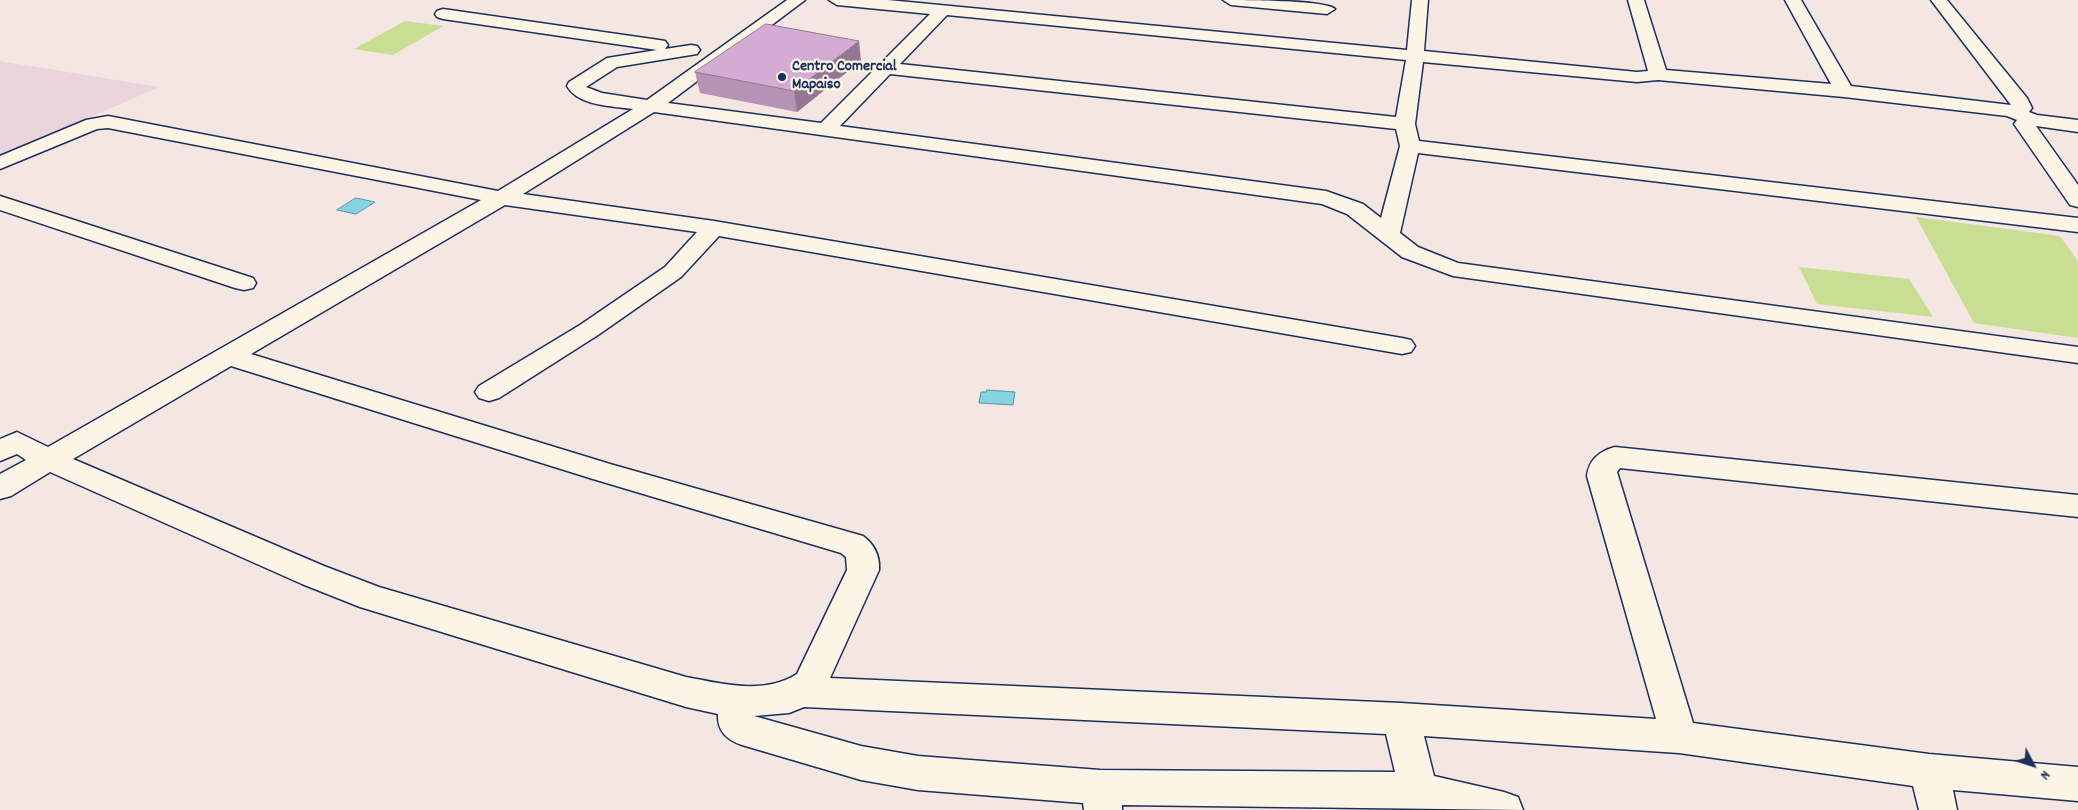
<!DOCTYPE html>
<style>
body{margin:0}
#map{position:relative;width:2078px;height:810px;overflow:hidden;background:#f4e6e1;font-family:Dekko,sans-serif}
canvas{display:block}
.north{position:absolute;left:2008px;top:740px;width:50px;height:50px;-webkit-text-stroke:4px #fcf5e5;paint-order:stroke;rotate:130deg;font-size:14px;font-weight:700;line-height:20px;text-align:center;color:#1b2f5e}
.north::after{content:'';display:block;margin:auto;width:18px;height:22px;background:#1b2f5e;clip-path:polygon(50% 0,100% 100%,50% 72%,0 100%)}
</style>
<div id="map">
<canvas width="2078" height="810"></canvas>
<div class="north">N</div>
</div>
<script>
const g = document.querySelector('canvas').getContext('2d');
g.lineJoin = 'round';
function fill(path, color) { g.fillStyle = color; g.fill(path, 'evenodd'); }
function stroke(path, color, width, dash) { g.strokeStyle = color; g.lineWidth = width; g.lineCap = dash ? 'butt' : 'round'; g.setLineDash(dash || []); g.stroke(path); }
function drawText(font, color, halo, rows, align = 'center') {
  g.font = font + ' Dekko,sans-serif'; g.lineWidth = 4.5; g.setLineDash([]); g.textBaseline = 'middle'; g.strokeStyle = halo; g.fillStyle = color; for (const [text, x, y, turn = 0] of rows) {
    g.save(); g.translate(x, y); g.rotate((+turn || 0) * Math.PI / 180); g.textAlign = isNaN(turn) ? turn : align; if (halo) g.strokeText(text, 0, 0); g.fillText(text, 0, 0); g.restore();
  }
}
const built = new Path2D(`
 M0,61L55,70L159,87L0,157Z`);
const green = new Path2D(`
 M405,21L443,26L393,55L354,49Z
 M1916,217L2060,236L2078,261V338L1974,323Z
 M1799,267L1909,279L1933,317L1817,304Z`);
const water = new Path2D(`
 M356,198L375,202L356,214L337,210Z
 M987,390L1015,392L1013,405L979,403L981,392H986Z`);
const minor = new Path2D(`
 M787,0H805L668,103L821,123L930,14L837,5L829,0H888L1407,50L1412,0H1428L1424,51L1637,72L1648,71L1628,0H1644L1666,70L1831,84L1785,0H1801L1851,86L2011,105L1931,0H1947L2027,98L2032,108L2029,112L2037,115L2078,120V132L2036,126L2078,185V207L2070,205L2014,124L2017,120L2007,116L1844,97L1658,80L1637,82L1423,62L1415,124L1419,141L2078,218V232L1418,153L1400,233L1418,247L1458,263L2078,347V363L1453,276L1402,257L1347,214L1322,204L654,112L523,194L714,221L1402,338L1411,340L1415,346L1411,352L1402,354L719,236L681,277L598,335L499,398L489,401L479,398L475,392L479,386L580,325L665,267L697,232L505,205L251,354L610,464L863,536C874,544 880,556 879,570L830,678L1401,703L1656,719L1587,476C1589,459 1600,451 1615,447L2078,495V517L1620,468L1617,472L1693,723L1929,754L2078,767V801L1953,790L1957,810H1919L1913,786L1679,753L1424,736L1434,776L1504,792L1518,797L1523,810L1122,805V810H1084L1083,803L918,790L861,780L742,745C727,740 717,731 718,714L686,707L360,607L302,584L50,472L11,496L0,499V474L26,460L17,454L0,461V439L17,432L48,447L481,200L108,128L97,129L0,169V156L86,120L108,116L498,191L633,109C612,106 578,106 567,86L569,82L607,58L657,50L443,19L437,17L435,14L437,11L443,9L659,40L665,41L668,45L665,49L691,45L697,46L700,50L697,54L617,67L586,87L602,93L647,100ZM947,15L1406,60L1396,117L900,64ZM890,74L1396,129L1400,146L1381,218L1363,204L1326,191L840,126ZM231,366L593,479L841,553L846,557L847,570L797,674C764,695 723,684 686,677L379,587L324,566L73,459ZM804,707L1386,734L1395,772L1100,770L918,756L861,746L754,716L789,713Z
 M1223,0C1240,0 1327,0 1335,9L1327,14L1231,5Z
 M0,196L253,278L256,283L253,288L244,290L235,288L0,210Z`);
const wall = new Path2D(`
 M861,61L797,112L700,93L695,72Z`);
const shadedWall = new Path2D(`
 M859,41L861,61L797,112L794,91Z`);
const building = new Path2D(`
 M766,24L859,41L794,91L695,72Z`);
const markers = [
 [782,77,5,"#1b2f5e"]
];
const farPoinames = [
 ["Centro Comercial",792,68],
 ["Mapaiso",792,86]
];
fill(built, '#ead4dc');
fill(green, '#c8de93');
fill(water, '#85d4e1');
stroke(water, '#5b92ad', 1);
stroke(minor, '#1b2f5e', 3);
fill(minor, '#fcf5e5');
fill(wall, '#b693b5');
fill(shadedWall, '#947893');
fill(building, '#d4abd2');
stroke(building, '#947893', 1);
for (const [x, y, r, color] of markers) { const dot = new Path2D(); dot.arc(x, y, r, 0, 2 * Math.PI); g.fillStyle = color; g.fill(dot); stroke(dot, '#fcf5e5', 2); }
drawText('bold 16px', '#1b2f5e', '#fcf5e5', farPoinames, 'left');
</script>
